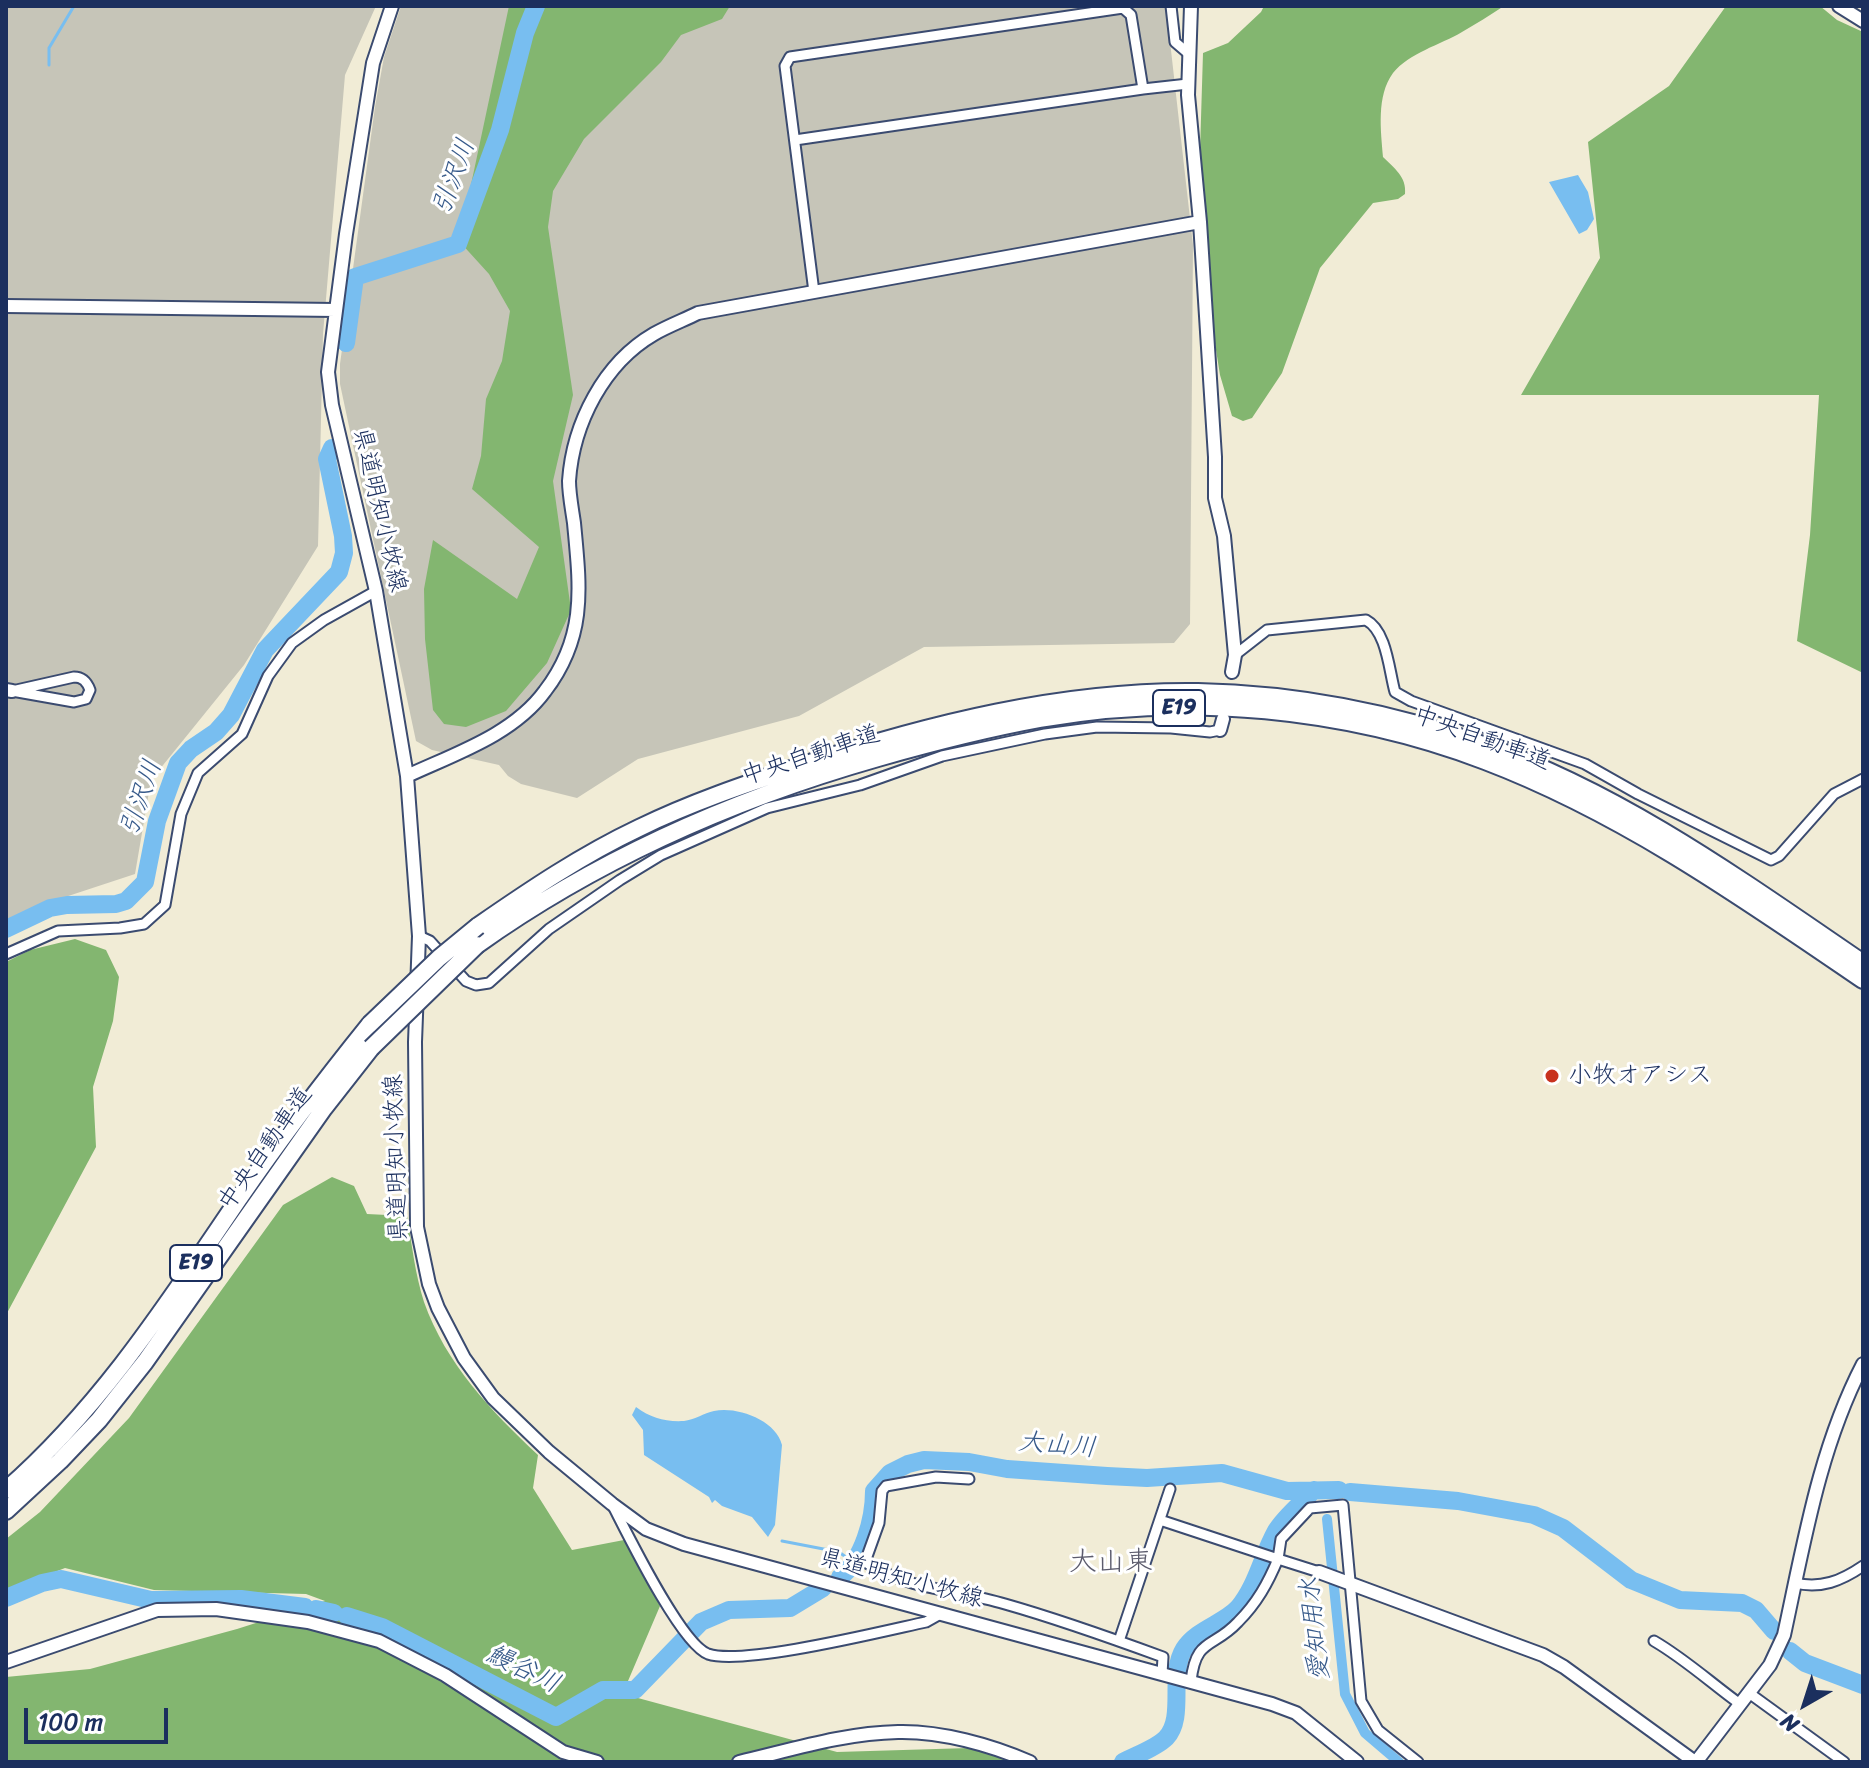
<!DOCTYPE html>
<meta charset="utf-8">
<style>
body{margin:0}
#map{position:relative;width:1869px;height:1768px;overflow:hidden;background:#f1ecd6;font-family:Sriracha,sans-serif}
canvas{display:block}
.frame{position:absolute;inset:0;border:8px solid #1b2f5e;pointer-events:none}
.north{position:absolute;left:1765px;top:1664px;width:80px;height:80px;-webkit-text-stroke:6px #fff;paint-order:stroke;rotate:219deg;font-size:22px;font-weight:700;line-height:32px;text-align:center;color:#1b2f5e}
.north::after{content:'';display:block;margin:auto;width:28px;height:36px;background:#1b2f5e;clip-path:polygon(50% 0,100% 100%,50% 72%,0 100%)}
.scale{position:absolute;left:24px;top:1708px;width:144px;height:36px;box-sizing:border-box;border:4px solid #1b2f5e;border-top:0;padding-left:10px;font-size:24px;line-height:28px;white-space:nowrap;color:#1b2f5e;-webkit-text-stroke:6px #fff;paint-order:stroke}
</style>
<div id="map">
<canvas width="1869" height="1768"></canvas>
<div class="frame"></div>
<div class="north">N</div>
<div class="scale">100 m</div>
</div>
<script>
const g = document.querySelector('canvas').getContext('2d');
g.lineJoin = 'round';
function fill(path, color) { g.fillStyle = color; g.fill(path, 'evenodd'); }
function stroke(path, color, width, dash) { g.strokeStyle = color; g.lineWidth = width; g.lineCap = dash ? 'butt' : 'round'; g.setLineDash(dash || []); g.stroke(path); }
function drawText(font, color, halo, rows, align = 'center') {
  g.font = font + ' Sriracha,"Klee One",sans-serif'; g.lineWidth = 6; g.setLineDash([]); g.textBaseline = 'middle'; g.strokeStyle = halo; g.fillStyle = color; for (const [text, x, y, turn = 0] of rows) {
    g.save(); g.translate(x, y); g.rotate((+turn || 0) * Math.PI / 180); g.textAlign = isNaN(turn) ? turn : align; if (halo) g.strokeText(text, 0, 0); g.fillText(text, 0, 0); g.restore();
  }
}
const industrial = new Path2D(`
 M6,6H376L345,75L323,334L318,546L244,665L151,780L135,874L50,902L6,924Z
 M401,6H1166L1193,245L1190,624L1174,643L924,647L799,716L638,759L577,798L521,784L508,776L499,765L432,750L416,741L340,384V364L375,107L384,57Z`);
const forest = new Path2D(`
 M509,6H730L722,19L681,35L661,62L584,139L553,191L548,227L573,395L553,481L571,610L547,663L506,711L466,727L444,724L433,710L425,639L424,589L433,540L517,599L539,547L472,489L481,456L486,399L502,361L510,311L489,274L459,241Z
 M1264,6H1504C1490,15 1476,24 1462,32C1440,45 1409,53 1393,73C1376,96 1381,131 1383,157C1394,168 1407,177 1405,194L1398,199L1373,203L1320,268L1282,373L1252,418L1243,421L1232,416L1220,375L1210,312L1200,151L1203,53L1228,43L1261,12Z
 M1726,6H1820L1837,20L1863,32V673L1797,641L1810,535L1819,395H1521L1600,258L1588,142L1669,86Z
 M75,939L106,950L119,977L113,1021L93,1087L96,1147L6,1315V962L30,950Z
 M332,1177L354,1186L367,1214L407,1216C412,1245 415,1274 424,1302C446,1364 491,1411 538,1455L533,1488L572,1550L624,1540L660,1606L628,1681L601,1688L837,1752L969,1748L1009,1755L1013,1762H6V1677L90,1669L237,1629L325,1601L306,1594L154,1590L65,1568L6,1591V1539L40,1512L129,1418L283,1205Z`);
const water = new Path2D(`
 M1578,175L1588,192L1594,219L1587,230L1579,234L1549,182Z
 M636,1407C651,1418 665,1422 684,1421C694,1420 704,1413 714,1411C737,1406 776,1420 782,1445L775,1525L768,1537L752,1517L722,1506L715,1500L712,1503L709,1497L644,1455L643,1430L632,1415Z`);
const stream = new Path2D(`
 M49,65V48L74,6
 M782,1541L839,1552L854,1563`);
const canal = new Path2D(`
 M1327,1519L1345,1694L1365,1733L1399,1762`);
const river = new Path2D(`
 M346,343L355,277L458,244L500,130L525,33L536,6
 M6,929L50,908L67,905L116,904L126,901L145,882L157,821L178,763L191,749L216,732L231,715L265,650L339,572L344,553L343,536L327,459L332,448
 M1350,1492L1458,1501L1534,1515L1563,1528L1631,1580L1680,1600L1742,1603L1756,1610L1774,1631
 M840,1577C863,1560 874,1519 874,1491L890,1473L908,1464L924,1460L969,1462L1007,1469L1107,1476L1147,1478L1222,1473L1287,1491L1339,1490
 M6,1598L42,1583L61,1579L151,1600L241,1599L305,1607
 M316,1609L334,1613
 M347,1616L382,1627L556,1717L603,1690H635L701,1622L729,1610L790,1608L823,1588
 M1790,1651L1805,1663L1863,1685
 M1123,1762C1136,1755 1156,1748 1166,1738C1186,1717 1168,1675 1184,1649C1197,1629 1223,1624 1238,1608C1257,1585 1262,1556 1276,1531C1285,1516 1302,1503 1314,1490`);
const street = new Path2D(`
 M1171,6L1175,42L1189,54
 M795,140L1143,89
 M814,292L785,66L790,57L1123,8L1131,15L1143,89L1188,84
 M1235,655L1267,630L1366,620C1387,631 1389,671 1395,692L1411,701L1585,764L1638,794L1771,860L1779,856L1834,794L1863,779
 M74,677C83,677 87,682 90,690L86,699L74,702L12,691Z
 M419,936L430,941L466,981L476,985L489,983L549,929L620,880L661,855L767,808L860,785L942,756L1045,734L1097,727L1171,728L1210,732L1220,730
 M6,954L58,931L120,928L144,924L165,905L181,814L198,773L242,734L268,676L292,643L324,620L376,591
 M969,1479L936,1477L886,1486L882,1491L879,1523L865,1562C910,1591 956,1589 1005,1604C1058,1619 1111,1638 1163,1657L1162,1674
 M613,1506C628,1535 681,1644 708,1654C743,1666 884,1631 926,1622L942,1613
 M1160,1520L1278,1559L1281,1539L1310,1508L1343,1505L1361,1701L1378,1730L1418,1762
 M1795,1583C1821,1589 1841,1581 1863,1566
 M1119,1641L1170,1489
 M1654,1641C1685,1659 1711,1683 1740,1704
 M1191,1681C1196,1637 1213,1649 1238,1622C1257,1603 1268,1583 1278,1559L1319,1572
 M1749,1693L1844,1762`);
const secondary = new Path2D(`
 M392,6L373,63L346,234L328,372L332,405L376,591L407,776L419,936L415,1042L417,1227L429,1284L438,1308L464,1358L493,1398L549,1452L612,1504L646,1529L684,1544L1272,1704L1296,1713L1357,1762
 M1839,6L1863,21
 M1200,222L1215,457V498L1224,536L1235,655L1232,672
 M6,306L336,310
 M6,690L12,691
 M1220,730L1223,719
 M407,776C454,754 513,735 545,691C587,636 580,587 574,523C572,509 569,494 569,481C573,423 604,363 654,334C668,326 684,320 698,313L1200,222L1188,95L1191,6
 M1319,1572L1543,1655L1564,1667L1695,1762
 M6,1662L157,1610L216,1609L308,1622L379,1641L445,1675L563,1752L597,1762
 M739,1762C791,1750 844,1733 898,1732C941,1731 991,1745 1030,1762
 M1696,1762L1770,1665L1784,1635C1804,1543 1819,1449 1863,1364`);
const highway = new Path2D(`
 M478,926C530,890 582,855 639,828C690,803 746,784 800,766C928,724 1063,690 1198,692C1296,694 1394,713 1486,746C1623,794 1744,882 1863,963
 M477,945C599,858 734,799 878,758C931,743 985,729 1040,719C1187,693 1346,708 1485,761C1622,813 1743,898 1863,980
 M6,1490C101,1407 168,1303 238,1200C280,1139 324,1081 370,1024
 M6,1511L60,1461L99,1420L145,1362L324,1108L371,1048`);
const highwayBridge = new Path2D(`
 M370,1024L439,958L478,926
 M371,1048L477,945`);
const markers = [
 [1552,1076,8,"#c8321e"]
];
const shields = [
 [1179,708,52],
 [196,1263,52]
];
const shieldNames = [
 ["E19",1179,708],
 ["E19",196,1263]
];
const streetNames = [
 ["県道明知小牧線",379,510,77],
 ["中央自動車道",1482,739,20],
 ["中央自動車道",811,756,-18],
 ["中央自動車道",266,1149,-55],
 ["県道明知小牧線",397,1158,-92],
 ["県道明知小牧線",901,1579,15]
];
const poiNames = [
 ["小牧オアシス",1568,1076]
];
const waterNames = [
 ["引沢川",455,177,-70],
 ["引沢川",142,798,-71],
 ["大山川",1057,1446,5],
 ["愛知用水",1316,1629,-96],
 ["鰻谷川",523,1670,26]
];
const quarterNames = [
 ["大山東",1111,1563]
];
fill(industrial, '#c6c5b8');
fill(forest, '#83b670');
fill(water, '#78bef0');
stroke(stream, '#78bef0', 3);
stroke(canal, '#78bef0', 10);
stroke(river, '#78bef0', 18);
stroke(street, '#3b4b70', 13);
stroke(secondary, '#3b4b70', 16);
stroke(highway, '#3b4b70', 20);
stroke(street, '#fff', 9);
stroke(secondary, '#fff', 12);
stroke(highway, '#fff', 16);
stroke(highwayBridge, '#3b4b70', 20, []);
stroke(highwayBridge, '#fff', 16);
for (const [x, y, r, color] of markers) { const dot = new Path2D(); dot.arc(x, y, r, 0, 2 * Math.PI); g.fillStyle = color; g.fill(dot); stroke(dot, '#fff', 3); }
for (const [x, y, w] of shields) { const box = new Path2D(); box.roundRect(x - w / 2, y - 18, w, 36, 6); g.fillStyle = '#fff'; g.fill(box); stroke(box, '#1b2f5e', 2); }
drawText('bold 22px', '#1b2f5e', null, shieldNames);
drawText('24px', '#1b2f5e', '#fff', streetNames);
drawText('24px', '#1b2f5e', '#fff', poiNames, 'left');
drawText('italic 26px', '#375a8a', '#fff', waterNames);
drawText('28px', '#5c5c6d', '#fff', quarterNames);
</script>
